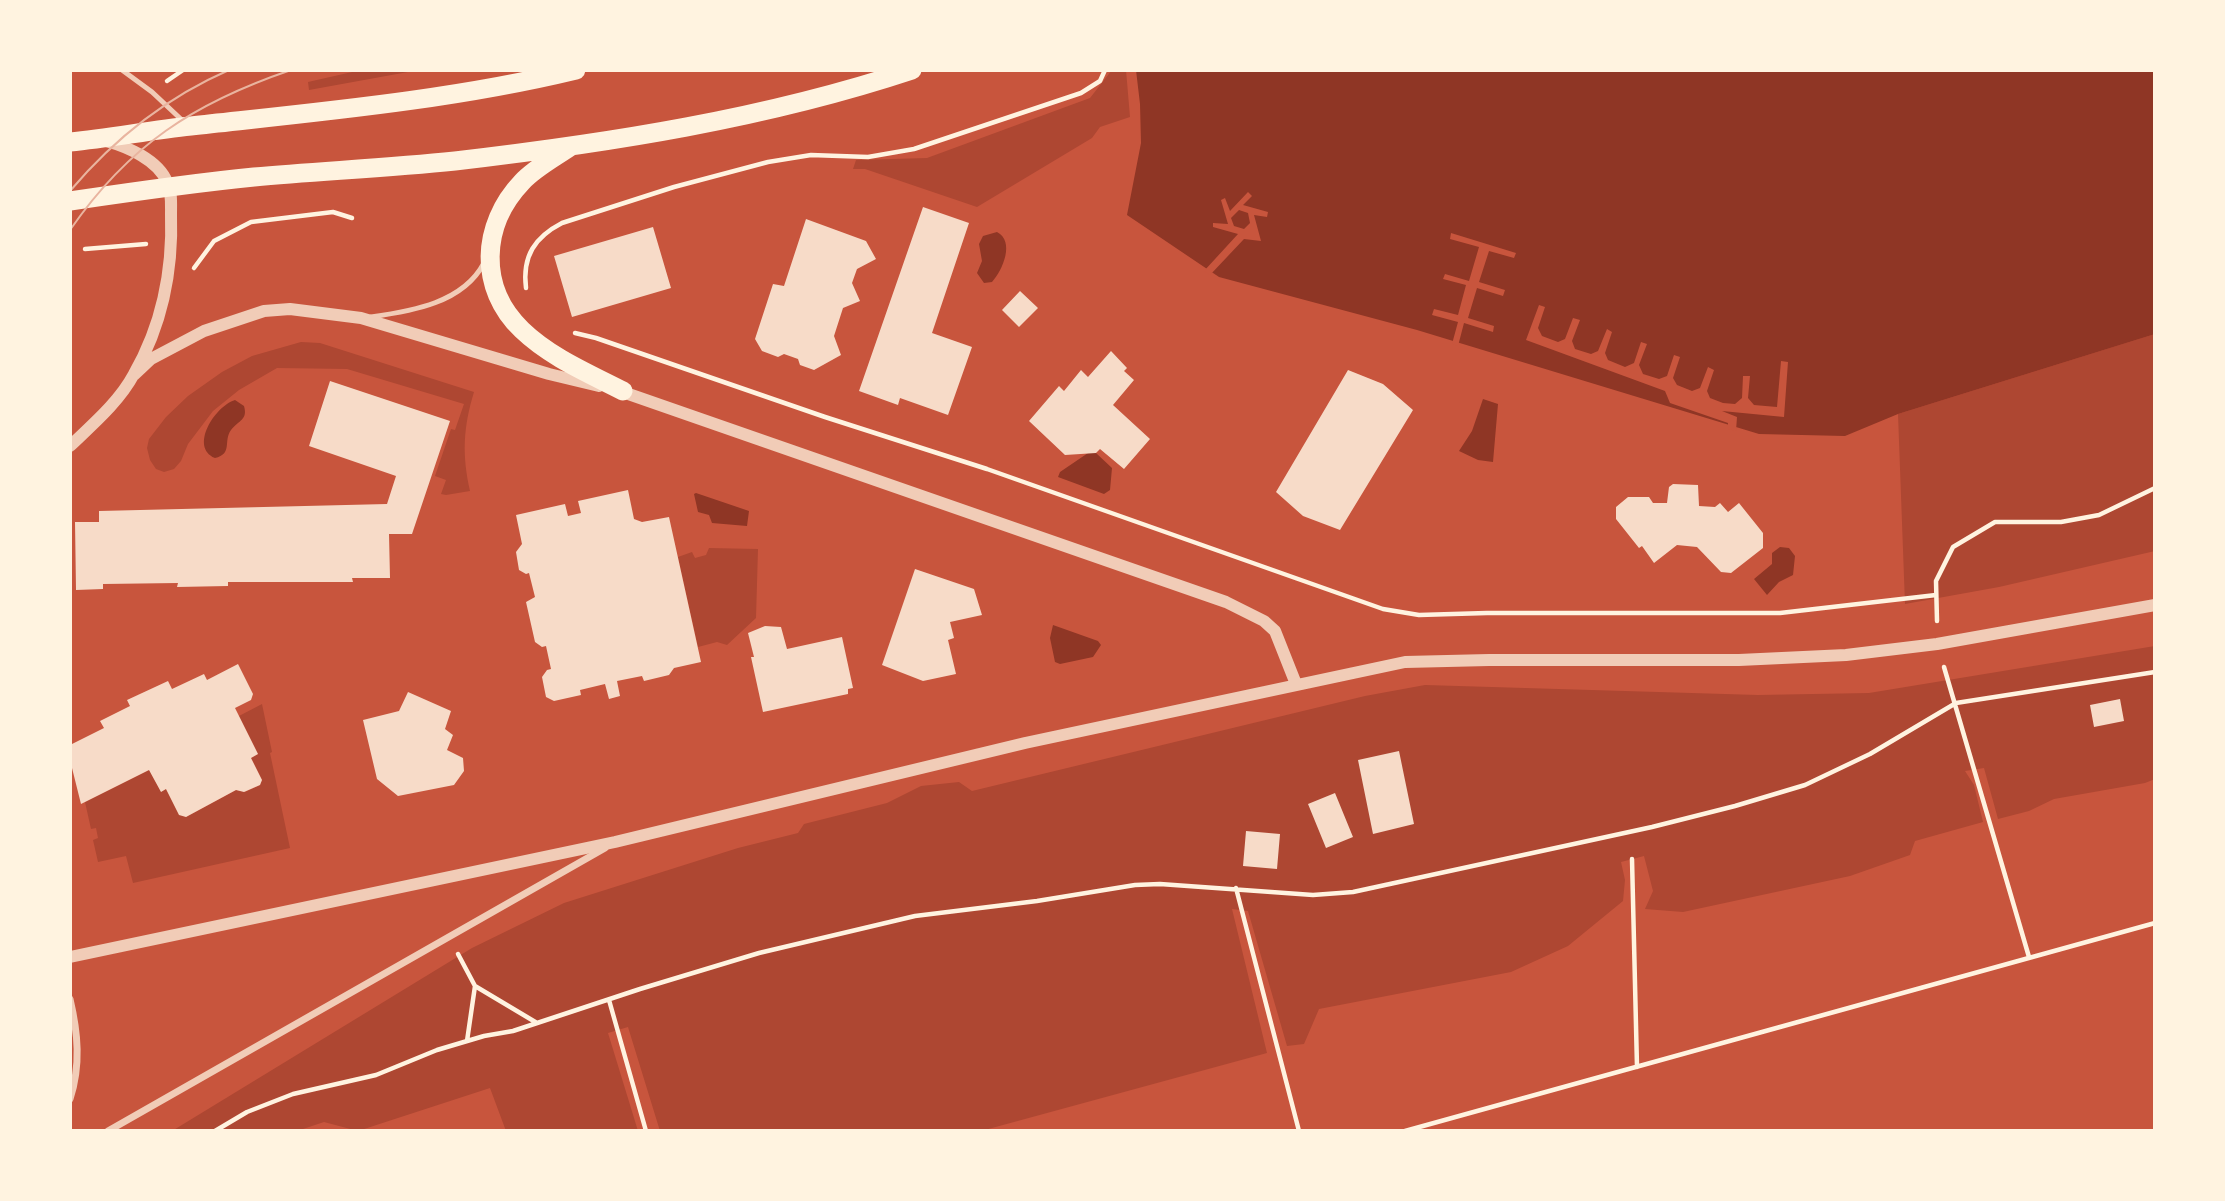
<!DOCTYPE html>
<style>
body{margin:0}
#map{position:relative;width:2225px;height:1201px;overflow:hidden;background:#c8553d;font-family:Inter,sans-serif}
canvas{display:block}
.frame{position:absolute;inset:0;border:72px solid #fff3e0;pointer-events:none}
</style>
<div id="map">
<canvas width="2225" height="1201"></canvas>
<div class="frame"></div>
</div>
<script>
const g = document.querySelector('canvas').getContext('2d');
g.lineJoin = 'round';
function fill(path, color) { g.fillStyle = color; g.fill(path, 'evenodd'); }
function stroke(path, color, width, dash) { g.strokeStyle = color; g.lineWidth = width; g.lineCap = dash ? 'butt' : 'round'; g.setLineDash(dash || []); g.stroke(path); }
const green = new Path2D(`
 M361,70H419L309,90L308,82Z
 M1112,70H1126L1130,117L1100,127L1092,138L977,207L865,169H853L856,160L927,158L1090,98Z
 M2155,334V551L1999,587L1905,604L1898,414Z
 M301,342L320,343L474,392C463,428 462,455 470,491L446,495L441,494L446,480L435,476L451,429L455,430L464,404L347,369L277,368L239,390L213,411L188,444L181,461L174,469L164,472L156,469L150,460L147,448L149,439L166,417L188,396L222,372L252,356Z
 M709,548L758,549L756,618L727,645L717,642L698,647L678,557L692,552L695,558L706,555Z
 M2155,646V779L2145,783L2054,799L2029,811L1998,819L1984,768L1965,771L1974,785L1983,822L1915,841L1910,855L1850,876L1683,912L1645,909L1653,891L1644,856L1621,862L1625,880L1623,901L1568,946L1511,972L1319,1009L1304,1044L1287,1046L1248,911L1232,909L1267,1053L981,1131H660L628,1027L608,1033L638,1131H506L490,1088L358,1131L324,1122L297,1131H172L472,948L564,903L738,848L798,833L804,824L887,803L921,786L959,782L972,791L1365,696L1425,685L1758,695L1869,693Z
 M262,704L272,752L270,753L290,848L133,883L126,856L98,862L93,840L98,838L96,828L91,829L85,802L149,770L166,789L179,814L186,817L236,790L245,792L260,785L262,780L251,758L258,754L239,716Z`);
const water = new Path2D(`
 M1136,70H2155V334L1898,414L1845,436L1759,434L1417,330L1219,277L1127,215L1141,143L1140,104Z
 M997,232C1015,241 1003,270 992,282L984,283L977,273L982,261L979,244L983,236Z
 M1483,399L1498,404L1493,462L1478,460L1459,451L1472,431Z
 M235,400L244,406C248,420 239,420 231,430C223,441 233,454 215,458C189,447 215,406 235,400Z
 M1088,453H1096L1112,468L1110,490L1104,494L1058,477L1060,472Z
 M696,493L749,511L747,526L712,523L709,515L698,512L694,494Z
 M1780,547L1789,548L1795,556L1793,575L1779,582L1767,595L1754,579L1772,564V553Z
 M1053,625L1098,641L1101,645L1093,657L1060,664L1055,662L1050,638Z`);
const pier = new Path2D(`
 M1248,192L1252,196L1243,205L1268,212L1267,217L1254,215L1261,241L1244,239L1210,275L1204,271L1238,234L1213,227V223L1228,224L1221,200L1225,198L1230,211ZM1239,210L1248,213L1250,223L1244,229L1234,226L1231,218Z
 M1451,233L1516,253L1514,258L1489,251L1479,282L1505,290L1503,296L1477,288L1468,318L1494,326L1493,332L1464,323L1458,346L1452,344L1458,322L1432,315L1434,309L1458,315L1466,285L1443,279L1445,274L1469,281L1479,247L1450,239Z
 M1539,305L1545,307L1538,328L1542,336L1558,342L1565,339L1573,318L1580,320L1572,341L1575,349L1591,354L1598,351L1607,329L1612,332L1605,353L1608,360L1625,367L1634,363L1641,342L1647,344L1639,365L1643,374L1659,379L1667,376L1674,355L1680,357L1673,378L1677,385L1692,391L1700,388L1708,367L1714,370L1707,391L1710,398L1723,403L1735,404L1742,398L1743,376H1750L1748,398L1754,405L1777,407L1781,361L1788,362L1784,417L1722,411L1737,417L1736,431L1728,429V423L1670,403L1665,391L1526,340Z`);
const building = new Path2D(`
 M923,207L969,223L932,333L972,347L948,415L900,398L898,405L859,391Z
 M806,219L866,241L876,259L857,269L852,283L860,301L843,308L834,336L841,355L814,370L800,365L798,359L784,354L778,357L762,351L755,339L773,284L784,286Z
 M653,227L671,288L572,317L554,256Z
 M1020,291L1038,308L1019,327L1002,310Z
 M1111,351L1127,368L1124,371L1134,380L1113,405L1150,439L1124,469L1100,449L1096,453L1065,455L1029,421L1059,386L1064,391L1081,370L1088,377Z
 M1348,370L1383,384L1413,410L1340,530L1303,516L1276,492Z
 M330,381L450,421L412,534H389L390,578H352L353,582H228V586L177,587L178,583L103,584V589L76,590L75,522H99V511L387,504L396,476L309,446Z
 M1673,484L1698,485L1699,506L1715,507L1720,503L1728,512L1739,503L1763,533V548L1731,573L1721,572L1697,547L1677,545L1654,563L1642,546L1639,548L1616,519V507L1628,497H1649L1653,503H1667L1669,487Z
 M628,490L634,519L642,522L669,517L701,662L674,668L669,675L644,681L642,676L617,681L620,696L609,699L605,684L580,690L581,695L554,701L546,697L542,677L547,670L551,669L546,646L542,647L535,642L526,602L535,597L529,573L526,574L519,570L516,552L522,544L516,515L565,504L568,516L581,513L578,501Z
 M915,569L974,589L982,615L950,622L954,638L948,640L956,674L923,681L882,665Z
 M765,626L781,627L787,649L842,637L853,688L848,689V694L763,712L751,657H754L748,633Z
 M238,664L253,694L251,700L235,708L258,754L251,758L262,780L260,785L244,792L236,790L186,817L179,815L166,789L161,792L149,770L81,804L70,760V745L104,728L100,721L130,706L127,700L168,681L172,689L204,674L207,680Z
 M408,692L451,711L445,729L453,735L447,750L463,758L464,771L454,785L398,796L377,779L363,720L399,711Z
 M2120,699L2124,721L2094,727L2090,705Z
 M1399,751L1414,824L1373,834L1358,760Z
 M1335,793L1353,837L1326,848L1308,804Z
 M1246,831L1280,834L1277,869L1243,866Z`);
const path = new Path2D(`
 M167,81L183,70
 M85,249L146,244
 M194,268L214,241L251,222L333,212L352,218
 M526,288C522,256 535,237 562,223L674,187L768,162L811,155L868,157L914,149L1081,93L1100,81L1105,70
 M575,333L596,338L825,417L987,469L1383,609L1419,615L1487,613H1780L1936,595
 M1937,621L1936,581L1953,547L1995,522H2061L2099,515L2155,488
 M1944,667L2029,957
 M1632,859L1637,1067
 M1236,888L1299,1131
 M458,954L475,986L467,1041
 M475,986L537,1023
 M609,1000L646,1131
 M215,1131L247,1112L293,1094L376,1075L437,1050L484,1036L513,1031L640,989L759,953L915,916L1037,901L1135,885L1160,884L1313,895L1353,892L1652,827L1735,806L1805,785L1870,754L1956,703L2155,672
 M1405,1131L2155,923`);
const service = new Path2D(`
 M122,70L152,92L184,122
 M371,317C412,311 463,303 484,263`);
const minor = new Path2D(`
 M70,999C78,1033 81,1065 70,1099
 M108,1131L605,848`);
const tertiary = new Path2D(`
 M134,375L151,359L204,331L264,311L290,309L361,318L549,374L599,386
 M617,390L1226,602L1264,621L1275,631L1296,684
 M70,446C93,424 119,402 134,374C162,325 173,269 171,214C171,203 172,191 167,182C158,160 128,147 106,141
 M70,957L615,842L1025,743L1405,662L1489,660H1739L1846,655L1937,644L2155,605`);
const trunk = new Path2D(`
 M70,142C111,138 151,130 191,126C318,112 452,100 576,70
 M570,147C554,158 535,168 522,182C481,225 478,288 522,330C550,357 588,373 623,391
 M70,201C131,192 193,183 254,177C321,171 388,168 455,161C609,143 764,119 912,70`);
const tram = new Path2D(`
 M70,191C114,139 167,97 229,70
 M70,230C129,145 194,103 291,70`);
fill(green, '#ae4732');
fill(water, '#8f3625');
fill(pier, '#c8553d');
fill(building, '#f7dbc8');
stroke(path, '#fff3e0', 4.5);
stroke(service, '#f1ccb7', 5);
stroke(minor, '#f1ccb7', 7);
stroke(tertiary, '#f1ccb7', 12);
stroke(trunk, '#fff3e0', 19);
stroke(tram, '#e9b49f', 2);
</script>
